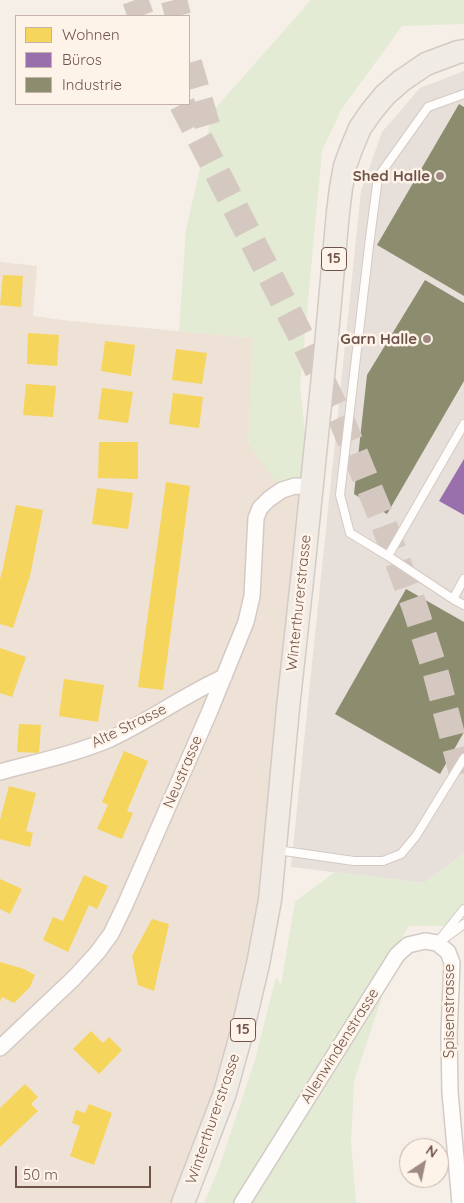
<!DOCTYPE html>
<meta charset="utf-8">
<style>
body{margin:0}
#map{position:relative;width:464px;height:1203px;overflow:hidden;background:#f5efe8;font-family:Quicksand,sans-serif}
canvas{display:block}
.legend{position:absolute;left:15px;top:15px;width:175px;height:90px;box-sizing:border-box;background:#fef3e8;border:1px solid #c5b3a9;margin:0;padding:6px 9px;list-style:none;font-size:15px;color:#70544b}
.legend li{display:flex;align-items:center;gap:10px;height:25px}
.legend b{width:25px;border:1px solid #c5b3a9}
.north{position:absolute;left:399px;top:1138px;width:50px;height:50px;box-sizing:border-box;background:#fef3e8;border:1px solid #c5b3a9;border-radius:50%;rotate:34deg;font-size:14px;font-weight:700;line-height:20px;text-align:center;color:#70544b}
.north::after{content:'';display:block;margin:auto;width:18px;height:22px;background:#9f8a82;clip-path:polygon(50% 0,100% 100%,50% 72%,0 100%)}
.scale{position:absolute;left:15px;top:1166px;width:136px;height:22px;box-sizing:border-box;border:2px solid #70544b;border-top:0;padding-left:6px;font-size:15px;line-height:18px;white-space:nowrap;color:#70544b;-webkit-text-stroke:4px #fef3e8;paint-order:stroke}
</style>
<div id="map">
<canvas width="464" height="1203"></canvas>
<ul class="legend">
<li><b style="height:14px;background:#f6d55c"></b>Wohnen</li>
<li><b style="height:14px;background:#9970ab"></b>Büros</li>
<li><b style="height:14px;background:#8c8c6e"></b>Industrie</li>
</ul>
<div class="north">N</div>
<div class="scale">50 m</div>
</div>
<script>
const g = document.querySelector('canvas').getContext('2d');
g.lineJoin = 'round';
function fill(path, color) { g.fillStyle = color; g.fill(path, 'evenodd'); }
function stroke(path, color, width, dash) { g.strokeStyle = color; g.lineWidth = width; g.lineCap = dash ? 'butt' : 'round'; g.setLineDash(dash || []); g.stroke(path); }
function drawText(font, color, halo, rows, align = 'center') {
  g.font = font + ' Quicksand,sans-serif'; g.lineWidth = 5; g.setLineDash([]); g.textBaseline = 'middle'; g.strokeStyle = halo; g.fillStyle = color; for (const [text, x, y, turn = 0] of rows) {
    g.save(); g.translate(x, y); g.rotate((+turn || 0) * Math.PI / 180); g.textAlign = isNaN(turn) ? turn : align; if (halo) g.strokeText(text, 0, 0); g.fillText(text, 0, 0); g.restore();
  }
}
const residential = new Path2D(`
 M0,262L37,266L33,316L70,321L253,338L248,443L311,487L270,900L183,1203H0Z`);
const industrial = new Path2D(`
 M464,71V853L424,883L291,867L361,191L382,132L420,88Z`);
const green = new Path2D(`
 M311,0H464V24L402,26L341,110L322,151L300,387L311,487L282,490L248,443L253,338L179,331L186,230L213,111Z
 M464,853V918L444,926H409L336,1041L331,1027L335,1041L246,1185L253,1198L386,985L354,1081L351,1143L356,1203H204L219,1168L255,1060L276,977L281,985L295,902L335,872L424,883Z`);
const homes = new Path2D(`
 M3,275L23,276L21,307L0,305Z
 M28,333L59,335L57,366L27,364Z
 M105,341L135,345L131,376L101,371Z
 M176,349L207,353L202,384L172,380Z
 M26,384L56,386L53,417L23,415Z
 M102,388L133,392L128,423L98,419Z
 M173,393L203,397L199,428L169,424Z
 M99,442H138V479L98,478Z
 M166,482L190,486L163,690L138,687Z
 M97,488L133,493L128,529L92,524Z
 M16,505L43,510L30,576L13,628L0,624V579L3,568Z
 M0,648L26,657L12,697L0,693Z
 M64,679L104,685L98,722L59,716Z
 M19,724L41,725L39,753L17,752Z
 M124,751L148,761L127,811L133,813L122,839L97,829L108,805L102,802Z
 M9,786L36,793L26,831L33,833L30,847L0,839V820Z
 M84,875L108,886L97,909L89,905L68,952L43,940L53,917L63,921Z
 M0,879L22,889L10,914L0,909Z
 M152,919L169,924L154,991L138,985L132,956Z
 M0,962L24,969L35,975L30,987L14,1003L2,997L0,1002Z
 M91,1031L103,1043L109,1037L122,1050L99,1074L73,1049Z
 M25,1084L38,1097L31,1104L38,1111L0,1147V1108Z
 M89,1104L112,1113L94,1165L70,1156L80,1126L72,1123L76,1110L85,1113Z`);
const offices = new Path2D(`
 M464,459V515L439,501Z`);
const industry = new Path2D(`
 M459,104L464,107V296L377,245Z
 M425,280L464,303V381L387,514L354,494L367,375Z
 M406,589L464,622V732L440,774L335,714Z`);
const highwayTunnel = new Path2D(`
 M135,0L141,16
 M174,0L178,16
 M189,63L208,128
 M182,104L304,342L344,426L380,514L415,608L435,670L464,781`);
const lane = new Path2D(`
 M388,556L350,533L340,495L369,246L378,177L428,107L464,94
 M464,579L453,599L464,605
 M453,599L388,556L464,424
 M277,850L354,861H383L401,854L416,836L464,758
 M445,938L464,924
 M437,943L464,909`);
const street = new Path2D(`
 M0,772C36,762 75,754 110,739C149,721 184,695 224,677
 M0,1048L74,978L97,953L111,934L125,905L209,713L246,622L252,596L256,518L260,508L269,499L282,490L295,486L311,487
 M242,1203L397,955L408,945L425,941L437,943L448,952L452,963L449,1034L450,1092L460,1203`);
const primary = new Path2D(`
 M183,1203L225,1093L243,1028L258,964L270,900L288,708L304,562L326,346L338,212L341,188L345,166L352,147L360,128L371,112L385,95L401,81L426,64L458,52L464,51`);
const markers = [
 [440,176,5,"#9f8a82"],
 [427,339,5,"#9f8a82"]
];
const shields = [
 [334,259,25],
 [243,1030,25]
];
const shieldNames = [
 ["15",334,259],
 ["15",243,1030]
];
const poiNames = [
 ["Shed Halle",430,176],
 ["Garn Halle",417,339]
];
const streetNames = [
 ["Winterthurerstrasse",299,603,-84],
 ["Alte Strasse",129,726,-26],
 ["Neustrasse",183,772,-67],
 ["Spisenstrasse",449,1011,-90],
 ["Allenwindenstrasse",340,1046,-58],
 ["Winterthurerstrasse",213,1119,-71]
];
fill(residential, '#eee1d6');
fill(industrial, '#e7dfd9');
fill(green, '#e3ebd4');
fill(homes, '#f6d55c');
fill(offices, '#9970ab');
fill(industry, '#8c8c6e');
stroke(highwayTunnel, '#d4c8c1', 26, [26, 13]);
stroke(lane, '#d4cac5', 10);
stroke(street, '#d4cac5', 18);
stroke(primary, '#d3cac5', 25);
stroke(lane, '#fefdfc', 8);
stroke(street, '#fefdfc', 15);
stroke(primary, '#f1ebe5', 22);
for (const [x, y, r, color] of markers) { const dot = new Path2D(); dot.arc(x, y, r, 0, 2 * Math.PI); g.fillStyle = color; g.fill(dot); stroke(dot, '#fef3e8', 2); }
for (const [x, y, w] of shields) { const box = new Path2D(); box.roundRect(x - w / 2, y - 11.5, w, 23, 4); g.fillStyle = '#fef3e8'; g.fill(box); stroke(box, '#70544b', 1); }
drawText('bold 14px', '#70544b', null, shieldNames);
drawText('bold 15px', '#70544b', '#fef3e8', poiNames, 'right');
drawText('15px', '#70544b', '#fef3e8', streetNames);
</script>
